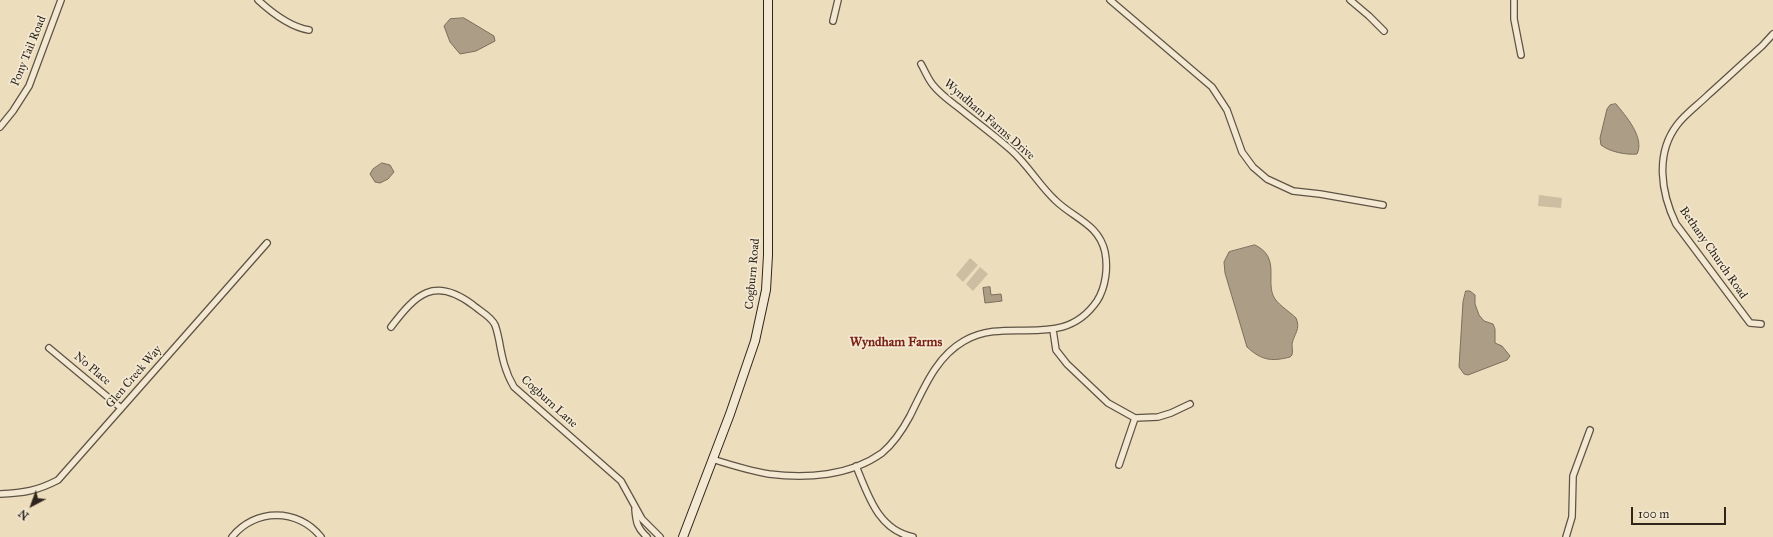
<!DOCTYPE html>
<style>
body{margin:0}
#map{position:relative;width:1773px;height:537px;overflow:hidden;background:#ecddbc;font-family:"IM FELL Great Primer",serif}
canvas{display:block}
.north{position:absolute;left:12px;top:485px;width:40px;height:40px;-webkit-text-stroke:3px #f3e9d3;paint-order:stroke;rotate:221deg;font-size:11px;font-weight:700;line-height:16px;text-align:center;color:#2f251c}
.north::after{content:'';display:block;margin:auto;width:14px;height:18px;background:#2f251c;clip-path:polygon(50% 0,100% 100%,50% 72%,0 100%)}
.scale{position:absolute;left:1631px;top:507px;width:95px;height:18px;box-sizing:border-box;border:2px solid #2f251c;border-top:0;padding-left:5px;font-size:12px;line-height:14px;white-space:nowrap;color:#2f251c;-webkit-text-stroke:3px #f3e9d3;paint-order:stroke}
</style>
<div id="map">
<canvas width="1773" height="537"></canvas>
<div class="north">N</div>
<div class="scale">100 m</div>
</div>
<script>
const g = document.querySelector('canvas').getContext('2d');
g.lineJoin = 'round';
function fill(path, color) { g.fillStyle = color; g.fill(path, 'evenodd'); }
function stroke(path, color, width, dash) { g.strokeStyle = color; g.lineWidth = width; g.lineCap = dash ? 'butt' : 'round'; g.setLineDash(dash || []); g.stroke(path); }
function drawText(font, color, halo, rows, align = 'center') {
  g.font = font + ' "IM FELL Great Primer",serif'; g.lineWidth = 3.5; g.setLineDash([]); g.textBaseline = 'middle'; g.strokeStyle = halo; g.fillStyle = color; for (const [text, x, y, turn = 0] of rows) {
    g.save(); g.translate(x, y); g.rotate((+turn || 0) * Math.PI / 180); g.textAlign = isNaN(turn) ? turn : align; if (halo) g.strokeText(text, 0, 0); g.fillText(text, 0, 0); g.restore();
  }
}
const green = new Path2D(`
 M1539,195L1562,198L1561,208L1538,206Z
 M970,258L978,265L963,282L956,275Z
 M980,267L988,274L973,291L966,284Z`);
const water = new Path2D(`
 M464,18L494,36L495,41L476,51L460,54L450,42L444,26L450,19Z
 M1616,104C1626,116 1645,138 1637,154C1626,155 1610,152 1601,145L1600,138L1607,109L1610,105Z
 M382,163L390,165L394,172L388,179L380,183L375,182L370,174L373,169Z
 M1255,245C1282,258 1264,282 1275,299C1280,306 1290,312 1296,318C1301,329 1294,334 1292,344C1292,348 1293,351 1292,355L1290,357C1271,362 1261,360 1247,347L1225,273L1224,262L1229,252Z
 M990,287L991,295L1001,294L1002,301L985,303L983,288Z
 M1466,291H1470L1475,295V304L1479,315L1484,321L1493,324L1495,329V343L1502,346L1510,356L1507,360L1468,375L1464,374L1459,367L1463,302Z`);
const street = new Path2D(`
 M258,0C271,12 290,27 309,30
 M1110,0L1212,87L1227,110L1242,152L1253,167L1267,179L1293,191L1320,194L1383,205
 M1350,0L1369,16L1384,31
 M1514,0V19L1521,55
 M833,21L838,0
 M0,127L13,111L29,86L61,0
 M1761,324L1750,323L1676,224C1661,193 1655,154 1677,125C1685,114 1698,105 1708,95C1726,79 1744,62 1762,46L1773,34
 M391,327C416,294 434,276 473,305C480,311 492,317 495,325C497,330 498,336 499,340C502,357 505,372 514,387L621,481L642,519L660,537
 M1053,330L1056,350L1067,364L1108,403L1135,418L1158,417L1171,413L1190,404
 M49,348L121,408
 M712,459C731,465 750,471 769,474C806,479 850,476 882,453C894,443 903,429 910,416C924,388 936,357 964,341C1009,315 1062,352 1097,301C1106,287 1108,267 1105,252C1099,224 1073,218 1055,200C1039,185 1028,165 1011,150C994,135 976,122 959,108C950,101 940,94 933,85C928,79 925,71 921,64
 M1119,465L1135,418
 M856,466C868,495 878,530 913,537
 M0,494C23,493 37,491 58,480L267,243
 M635,509C636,522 637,528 647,537
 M232,537C255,508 298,508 321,537
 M1566,537L1572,517L1573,476L1590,430`);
const secondary = new Path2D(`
 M683,537L730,414L755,341L766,290L768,255V0`);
const streetNames = [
 ["Pony Tail Road",29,51,-68],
 ["Wyndham Farms Drive",989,120,41],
 ["Bethany Church Road",1713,253,55],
 ["Cogburn Road",753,274,-85],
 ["No Place",92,369,40],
 ["Glen Creek Way",134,377,-49],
 ["Cogburn Lane",549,402,42]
];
const neighbourhoodNames = [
 ["Wyndham Farms",896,343]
];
fill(green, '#ccbea1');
fill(water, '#ac9e86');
stroke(water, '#7a6e5c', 1);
stroke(street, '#5e5344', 8);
stroke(secondary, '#2f251c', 10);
stroke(street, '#f3e9d3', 5.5);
stroke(secondary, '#f3e9d3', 8);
drawText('12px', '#2f251c', '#f3e9d3', streetNames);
drawText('bold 13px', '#7a1f14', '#f3e9d3', neighbourhoodNames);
</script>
